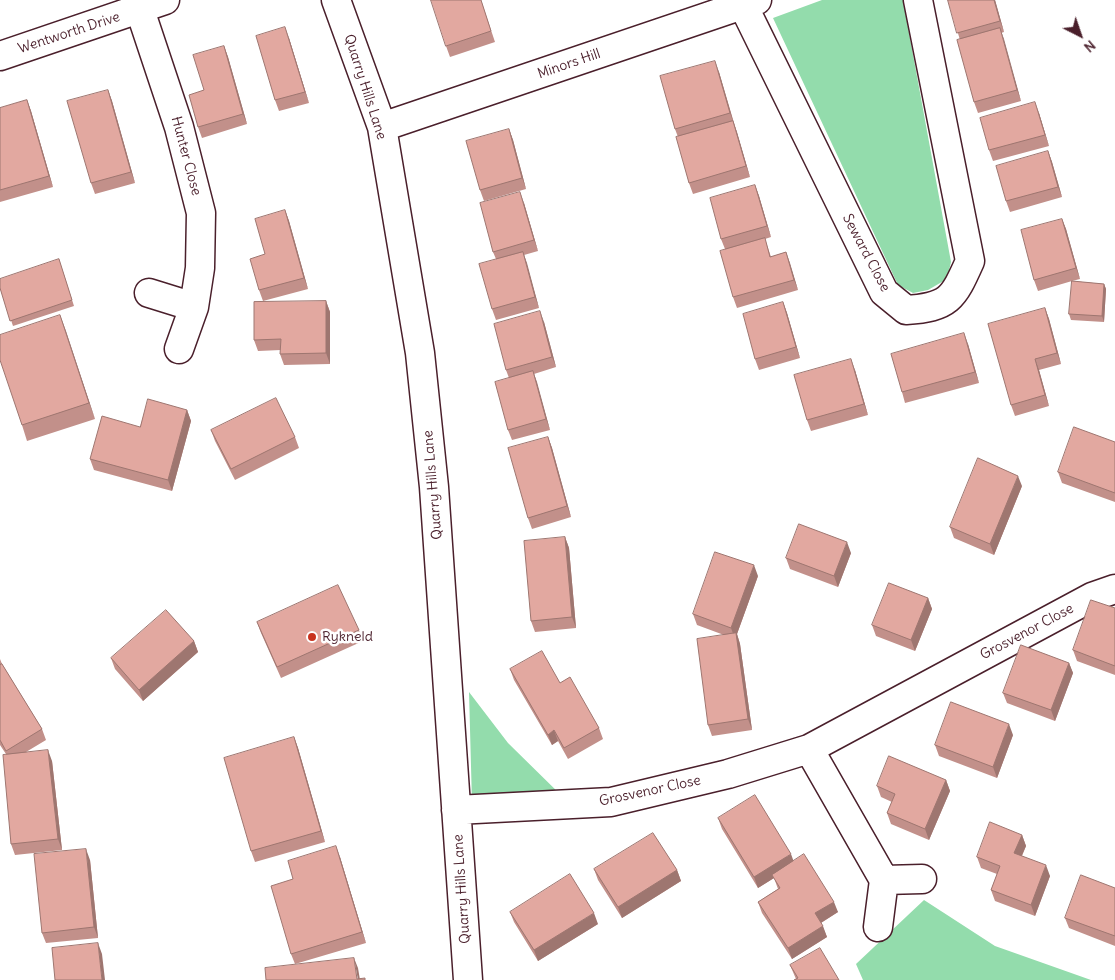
<!DOCTYPE html>
<style>
body{margin:0}
#map{position:relative;width:1115px;height:980px;overflow:hidden;background:#fff;font-family:Delius,sans-serif}
canvas{display:block}
.north{position:absolute;left:1055px;top:10px;width:50px;height:50px;-webkit-text-stroke:4px #fff;paint-order:stroke;rotate:139deg;font-size:14px;font-weight:700;line-height:20px;text-align:center;color:#4a1f2b}
.north::after{content:'';display:block;margin:auto;width:18px;height:22px;background:#4a1f2b;clip-path:polygon(50% 0,100% 100%,50% 72%,0 100%)}
</style>
<div id="map">
<canvas width="1115" height="980"></canvas>
<div class="north">N</div>
</div>
<script>
const g = document.querySelector('canvas').getContext('2d');
g.lineJoin = 'round';
function fill(path, color) { g.fillStyle = color; g.fill(path, 'evenodd'); }
function stroke(path, color, width, dash) { g.strokeStyle = color; g.lineWidth = width; g.lineCap = dash ? 'butt' : 'round'; g.setLineDash(dash || []); g.stroke(path); }
function drawText(font, color, halo, rows, align = 'center') {
  g.font = font + ' Delius,sans-serif'; g.lineWidth = 5; g.setLineDash([]); g.textBaseline = 'middle'; g.strokeStyle = halo; g.fillStyle = color; for (const [text, x, y, turn = 0] of rows) {
    g.save(); g.translate(x, y); g.rotate((+turn || 0) * Math.PI / 180); g.textAlign = isNaN(turn) ? turn : align; if (halo) g.strokeText(text, 0, 0); g.fillText(text, 0, 0); g.restore();
  }
}
const green = new Path2D(`
 M822,0H903L951,262L947,279L928,290L913,293L898,285L773,18Z
 M469,692L508,743L565,799L472,803Z
 M924,900L995,946L1091,980H863L856,964Z`);
const minor = new Path2D(`
 M336,0L382,127L420,353L434,487L468,980
 M743,5L884,292L906,310C949,307 953,299 970,261L918,0
 M140,10L179,127L201,213L200,268L194,307L179,349
 M0,56L165,0
 M382,127L757,0
 M149,293L194,307
 M809,749L884,880L922,879
 M456,810L611,802L728,774L809,749L1092,597L1115,589
 M878,927L884,880`);
const wall = new Path2D(`
 M481,0L495,42L450,57L446,46Z
 M948,0H995L1004,32L1001,33L1021,101L978,113L974,102L960,40Z
 M289,38L309,103L279,111L275,100Z
 M224,46L228,57L247,124L202,138L198,127L204,90Z
 M719,72L750,177L693,194L689,183L678,137L675,129Z
 M108,90L112,101L135,183L95,194L91,183Z
 M27,100L31,111L53,187L0,202V108Z
 M1039,113L1049,146L993,161L989,150Z
 M509,129L513,140L526,189L484,201L480,190Z
 M1048,151L1052,162L1062,197L1010,212L1006,201Z
 M755,185L759,196L771,237L765,239L771,257L786,252L798,290L737,308L733,297L725,249L721,239Z
 M524,203L538,251L524,255L539,308L496,320L492,309L496,259L493,252Z
 M285,210L289,221L308,289L263,301L259,290L265,254Z
 M1062,219L1066,229L1080,279L1072,281L1104,284L1106,289L1104,322L1071,320L1069,314L1072,281L1038,291L1034,280Z
 M59,259L74,306L13,326L0,288Z
 M326,301L330,312V364L284,365L280,354L281,350L258,351L254,340Z
 M783,302L787,313L800,358L759,370L755,359Z
 M1045,308L1049,319L1061,364L1039,370L1049,406L1015,416L1011,405Z
 M60,315L95,419L27,441L22,425Z
 M544,322L556,367L534,374L550,430L512,440L508,430L509,378L506,370Z
 M968,344L979,383L905,403L902,392Z
 M855,370L868,415L811,431L807,420Z
 M187,410L191,421L172,491L94,470L90,459L140,427Z
 M211,430L295,437L299,448L235,480L215,441Z
 M548,437L552,448L571,517L532,529L528,518Z
 M1115,442V502L1062,483L1058,472Z
 M1022,486L994,555L954,538L950,527Z
 M565,537L569,548L576,628L535,632L531,621Z
 M851,553L838,587L790,569L786,558Z
 M758,576L737,634L740,644L752,730L712,736L708,725L724,635L697,625L693,614Z
 M928,598L932,609L915,651L876,636L872,625Z
 M1115,608V675L1077,661L1073,650Z
 M257,622L359,630L363,641L281,678L261,633Z
 M194,641L198,652L143,701L115,669L111,658Z
 M0,659L2,664L42,729L46,740L26,752L52,761L62,850L15,855L11,844L6,754L0,745Z
 M1069,663L1073,673L1055,721L1007,703L1003,693Z
 M510,669L560,683L599,728L603,739L568,759L558,741L552,745L514,680Z
 M1013,735L997,778L939,756L935,745Z
 M294,737L298,748L325,842L255,862L251,851Z
 M946,780L950,791L929,840L891,824L887,813L892,802L881,797L877,786Z
 M718,818L794,861L838,912L821,923L827,937L792,959L762,913L758,902L778,889L774,878L758,888L722,829Z
 M1022,835L1026,846L1022,856L1050,876L1035,916L995,901L991,890L997,874L981,868L977,857Z
 M340,857L366,943L295,964L291,954L293,879Z
 M90,860L98,938L46,943L42,933Z
 M594,869L677,870L681,881L622,918L598,880Z
 M1115,888V946L1069,928L1065,918Z
 M510,912L598,924L538,961L514,922Z
 M790,965L839,980L796,979Z`);
const shadedWall = new Path2D(`
 M994,0H995L1004,32L1000,21Z
 M285,27L289,38L309,103L305,92Z
 M1000,28L1004,39L1021,101L1017,90Z
 M224,46L228,57L247,124L243,114Z
 M715,61L719,72L734,124L730,113Z
 M108,90L112,101L135,183L131,172Z
 M27,100L31,111L53,187L49,176Z
 M1035,102L1039,113L1049,146L1045,135Z
 M733,121L737,132L750,177L746,166Z
 M509,129L513,140L526,189L522,178Z
 M1048,151L1052,162L1062,197L1058,187Z
 M755,185L759,196L771,237L767,226Z
 M520,192L524,203L538,251L534,240Z
 M285,210L289,221L308,289L304,278Z
 M1062,219L1066,229L1080,279L1076,268Z
 M523,252L527,263L539,308L535,297Z
 M786,252L790,263L798,290L794,280Z
 M1104,284L1106,289L1104,322L1102,316Z
 M326,301L330,312V364L326,353Z
 M783,302L787,313L800,358L796,347Z
 M1045,308L1049,319L1061,364L1057,353Z
 M540,311L544,322L556,367L552,357Z
 M60,315L66,331L95,419L89,403Z
 M964,333L968,344L979,383L975,372Z
 M851,359L855,370L868,415L864,404Z
 M1035,359L1039,370L1049,406L1045,395Z
 M533,371L537,382L550,430L546,419Z
 M187,410L191,421L172,491L168,480Z
 M548,437L552,448L571,517L567,506Z
 M1018,476L1022,486L994,555L990,544Z
 M565,537L569,548L576,628L572,617Z
 M847,542L851,553L838,587L834,576Z
 M754,565L758,576L737,634L740,644L752,730L748,719L735,639L731,628Z
 M928,598L932,609L915,651L911,640Z
 M194,641L198,652L143,701L139,690Z
 M1069,663L1073,673L1055,721L1051,710Z
 M1009,724L1013,735L997,778L993,767Z
 M554,730L558,741L552,745L548,735Z
 M294,737L298,748L325,842L321,831Z
 M48,750L52,761L62,850L58,839Z
 M946,780L950,791L929,840L925,829Z
 M1022,835L1026,846L1018,864L1014,853Z
 M336,846L340,857L366,943L362,932Z
 M86,849L90,860L98,938L94,927Z
 M791,854L795,865L772,875L774,878L758,888L754,877Z
 M1046,865L1050,876L1035,916L1031,905Z
 M677,870L681,881L622,918L618,907Z
 M834,902L838,912L819,924L815,913Z
 M594,913L598,924L538,961L534,950Z
 M823,926L827,937L792,959L788,948Z
 M98,943L102,954L105,980H102Z
 M354,958L358,968L360,980H358Z`);
const building = new Path2D(`
 M431,0H481L491,31L446,46Z
 M948,0H994L1000,21L957,33Z
 M285,27L305,92L275,100L256,36Z
 M1000,28L1017,90L974,102L957,40Z
 M224,46L243,114L198,127L189,95L204,90L193,55Z
 M715,61L730,113L675,129L660,76Z
 M108,90L131,172L91,183L67,101Z
 M27,100L49,176L0,190V108Z
 M1035,102L1045,135L989,150L980,118Z
 M733,121L746,166L689,183L676,137Z
 M509,129L522,178L480,190L466,141Z
 M1048,151L1058,187L1006,201L996,166Z
 M755,185L767,226L721,239L710,198Z
 M520,192L534,240L493,252L480,203Z
 M285,210L304,278L259,290L250,259L265,254L255,219Z
 M1062,219L1076,268L1034,280L1021,230Z
 M765,238L770,257L786,252L794,280L733,297L720,251Z
 M523,252L535,297L492,309L479,264Z
 M59,259L72,300L10,321L0,288V279Z
 M1072,281L1104,284L1102,316L1069,314Z
 M326,301V353L280,354L281,339L254,340V302Z
 M783,302L796,347L755,359L743,314Z
 M1045,308L1057,353L1035,359L1045,395L1011,405L988,324Z
 M540,311L552,357L506,370L494,324Z
 M60,315L89,403L22,425L0,360V335Z
 M964,333L975,372L902,392L891,354Z
 M851,359L864,404L807,420L794,375Z
 M533,371L546,419L508,430L495,382Z
 M276,398L295,437L231,469L211,430Z
 M148,399L187,410L168,480L90,459L102,416L140,427Z
 M1074,427L1115,442V493L1058,472Z
 M548,437L567,506L528,518L508,448Z
 M978,458L1018,476L990,544L950,527Z
 M799,524L847,542L834,576L786,558Z
 M565,537L572,617L531,621L524,541Z
 M715,552L754,565L731,628L693,614Z
 M889,583L928,598L911,640L872,625Z
 M338,585L359,630L277,667L257,622Z
 M1091,600L1115,608V666L1073,650Z
 M166,610L194,641L139,690L111,658Z
 M736,633L748,719L708,725L697,639Z
 M1021,645L1069,663L1051,710L1003,693Z
 M542,651L560,683L570,677L599,728L564,748L554,730L548,735L510,669Z
 M2,664L42,729L6,751L0,740V665Z
 M951,702L1009,724L993,767L935,745Z
 M294,737L321,831L251,851L224,758Z
 M48,750L58,839L11,844L3,755Z
 M889,756L946,780L925,829L887,813L895,794L877,786Z
 M755,795L791,854L754,877L718,818Z
 M990,822L1022,835L1014,853L1046,865L1031,905L991,890L1000,866L977,857Z
 M653,833L677,870L618,907L594,869Z
 M336,846L362,932L291,954L271,886L293,879L288,861Z
 M86,849L94,927L42,933L34,854Z
 M804,854L834,902L815,913L823,926L788,948L758,902L780,888L772,875Z
 M570,874L594,913L534,950L510,912Z
 M1081,875L1115,888V936L1065,918Z
 M98,943L102,980H55L52,948Z
 M820,948L839,980H794L798,978L790,965Z
 M354,958L357,979L365,978V980H266L265,968Z`);
const markers = [
 [312,637,5,"#c8321e"]
];
const streetNames = [
 ["Wentworth Drive",69,33,-18],
 ["Minors Hill",569,64,-19],
 ["Quarry Hills Lane",365,87,72],
 ["Hunter Close",186,156,75],
 ["Seward Close",866,253,62],
 ["Quarry Hills Lane",433,485,-95],
 ["Grosvenor Close",1027,632,-28],
 ["Grosvenor Close",650,791,-12],
 ["Quarry Hills Lane",462,889,-94]
];
const poiNames = [
 ["Rykneld",322,637]
];
fill(green, '#93dcac');
stroke(minor, '#4a1f2b', 31);
stroke(minor, '#fff', 28);
fill(wall, '#c2908a');
fill(shadedWall, '#9e7670');
fill(building, '#e2a8a0');
stroke(building, '#9e7670', 1);
for (const [x, y, r, color] of markers) { const dot = new Path2D(); dot.arc(x, y, r, 0, 2 * Math.PI); g.fillStyle = color; g.fill(dot); stroke(dot, '#fff', 2); }
drawText('14px', '#4a1f2b', '#fff', streetNames);
drawText('14px', '#4a1f2b', '#fff', poiNames, 'left');
</script>
